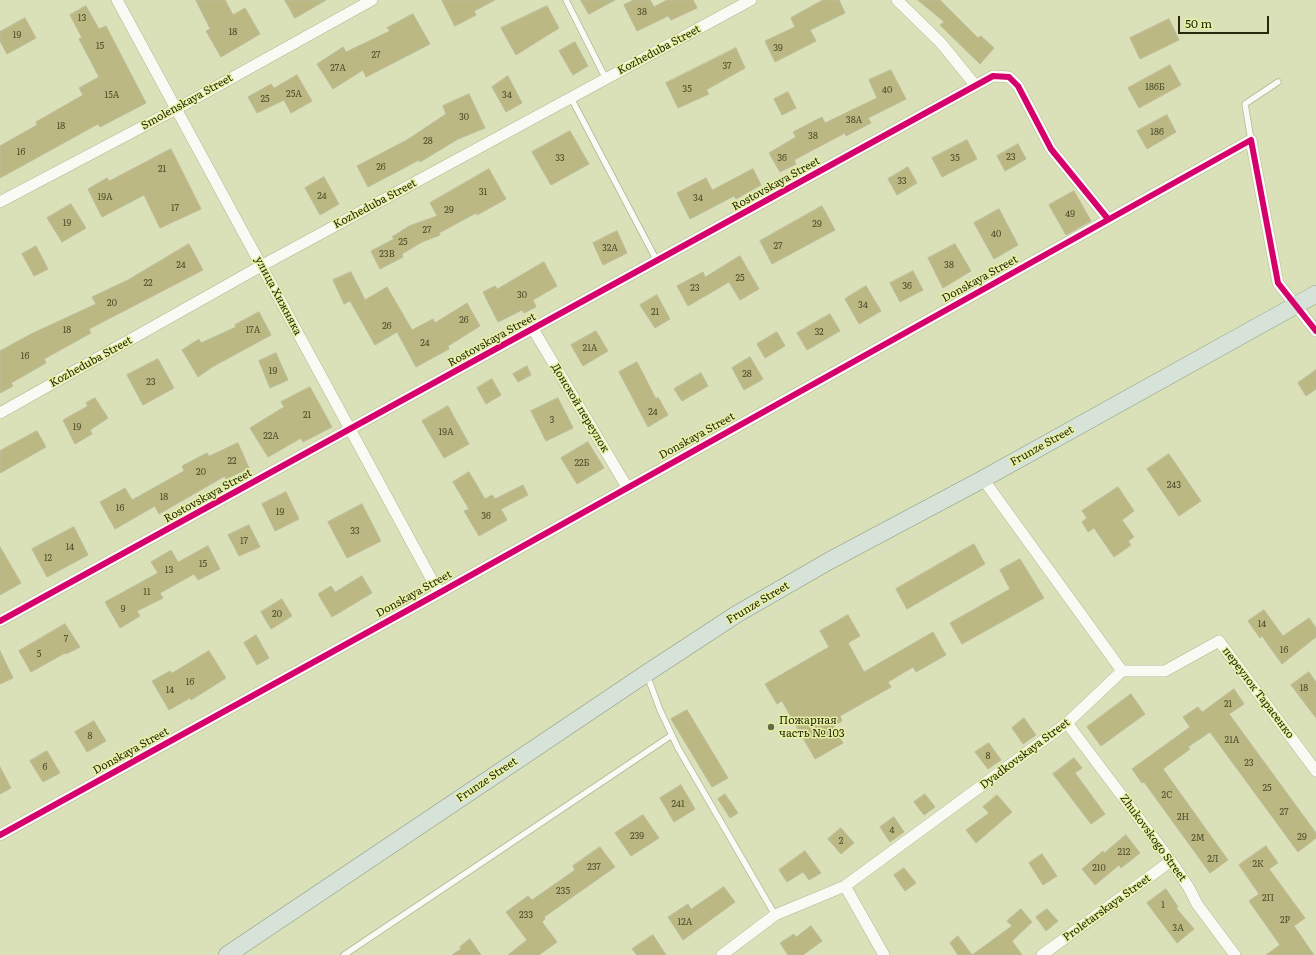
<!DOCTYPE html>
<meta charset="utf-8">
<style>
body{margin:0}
#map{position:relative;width:1316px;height:955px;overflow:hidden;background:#dae0b7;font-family:Literata,serif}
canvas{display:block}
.scale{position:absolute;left:1178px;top:16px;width:91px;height:18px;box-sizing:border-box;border:2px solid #26290b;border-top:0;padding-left:5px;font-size:12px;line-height:14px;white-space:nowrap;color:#26290b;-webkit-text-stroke:3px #e7f1a6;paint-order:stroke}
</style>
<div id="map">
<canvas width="1316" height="955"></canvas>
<div class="scale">50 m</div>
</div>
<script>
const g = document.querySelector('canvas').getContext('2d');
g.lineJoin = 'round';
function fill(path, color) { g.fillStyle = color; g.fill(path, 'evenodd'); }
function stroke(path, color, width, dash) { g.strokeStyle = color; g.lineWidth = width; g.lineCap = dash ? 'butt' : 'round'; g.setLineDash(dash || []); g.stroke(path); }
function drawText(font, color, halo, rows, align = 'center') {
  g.font = font + ' Literata,serif'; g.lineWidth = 3; g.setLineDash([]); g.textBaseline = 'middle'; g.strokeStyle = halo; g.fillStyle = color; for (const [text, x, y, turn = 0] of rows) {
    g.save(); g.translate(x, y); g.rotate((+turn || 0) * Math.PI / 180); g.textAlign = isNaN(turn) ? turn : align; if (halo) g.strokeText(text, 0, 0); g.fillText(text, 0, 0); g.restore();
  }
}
const building = new Path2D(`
 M196,0H225L233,15L245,8L260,34L221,57L206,31L210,29Z
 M285,0H326L295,18Z
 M442,0H495L474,11L476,15L455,26Z
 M581,0H615L589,14Z
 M634,0H650L654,7L667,0H693L697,8L671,20L668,16L637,31L624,5Z
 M823,0H839L845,13L810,30L816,41L775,62L765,41L795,27L791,18Z
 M918,0H940L978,38L981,36L994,48L980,64L940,25L944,22Z
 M86,6L99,29L106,26L146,103L100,127L98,124L0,178V146L37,125L36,122L83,95L79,88L99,77L79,39L82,38L70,15Z
 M547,6L559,28L516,55L501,28Z
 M413,14L430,44L366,77L363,70L333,89L317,64L343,47L346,52L390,31L387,28Z
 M25,18L36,38L7,54L0,41V32Z
 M1169,19L1179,40L1140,59L1130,38Z
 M575,42L588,66L573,75L559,51Z
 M736,48L745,68L706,90L709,94L678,108L666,83Z
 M1170,65L1181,85L1139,108L1128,88Z
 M891,70L906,99L868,118L871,123L846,136L845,133L794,160L796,164L780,172L769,153L796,137L793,132L822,117L825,123L877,98L869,80Z
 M297,75L312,101L291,113L284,100L257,113L248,97L271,84L274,88Z
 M508,76L522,103L506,112L492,87Z
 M788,92L796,108L782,115L774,99Z
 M469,94L485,128L458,139L420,162L419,160L368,187L357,166L407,140L446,114L443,106Z
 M1167,115L1176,132L1147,149L1137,131Z
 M570,131L589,164L551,185L532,152Z
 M967,140L977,159L942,177L932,158Z
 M1018,144L1026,159L1005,171L997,156Z
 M171,149L201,209L160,228L144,195L102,217L88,189L107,178L109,181Z
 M908,167L917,183L897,195L888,179Z
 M489,169L506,199L477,215L476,213L439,233L440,235L422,242L402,254L403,257L380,269L371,251L394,239L392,237L409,226L437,216L430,203Z
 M753,169L761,185L736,199L734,196L690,219L677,193L706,178L712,190Z
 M324,177L339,204L320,215L305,188Z
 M1074,191L1091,221L1066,235L1049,205Z
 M71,204L86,228L62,242L47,218Z
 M822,206L835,230L772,264L760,241Z
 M999,209L1018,245L994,259L974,223Z
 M617,231L627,253L603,265L593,243Z
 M189,244L203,270L89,329L91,333L44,359L46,363L11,383L13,386L0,393V351L31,334L96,304L92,297L128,280Z
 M955,244L971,271L943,288L928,258Z
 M36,246L48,269L34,276L22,254Z
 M740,256L759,289L740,300L729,282L688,306L677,286L703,272L705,277Z
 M544,262L557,286L533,300L536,307L524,313L522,310L498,322L483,292L495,286L497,289Z
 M913,271L923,290L900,302L890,283Z
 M351,272L365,300L387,287L412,330L433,319L435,323L467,303L480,326L448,346L449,349L416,367L397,332L375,345L350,301L344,304L333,280Z
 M866,286L881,311L859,324L845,299Z
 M657,295L670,319L655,328L640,305Z
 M259,312L271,335L212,367L198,377L182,350L199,339L201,343L236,327L235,325Z
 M830,314L840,331L807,350L797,333Z
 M596,331L608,351L583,366L571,345Z
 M777,332L785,346L765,358L757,344Z
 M276,353L288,380L270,388L259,361Z
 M750,357L763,379L744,390L732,368Z
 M158,359L174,388L143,405L127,375Z
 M637,362L656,399L658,397L668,415L648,427L619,372Z
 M527,366L531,375L518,382L513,374Z
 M1316,370V389L1306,396L1298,383Z
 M701,373L708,386L682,401L674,389Z
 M492,379L501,395L486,404L477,388Z
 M310,387L332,427L303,442L301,438L268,457L250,428L284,407L281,402Z
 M95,398L108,418L90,430L92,434L75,444L63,420L88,406L86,403Z
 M558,398L573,428L546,441L531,411Z
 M448,406L469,444L444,458L422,421Z
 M37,431L46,447L0,473V451Z
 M588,442L604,468L577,484L561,458Z
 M238,443L249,468L226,479L225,476L159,514L155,506L115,529L100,502L125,488L132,500L184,471L182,466L207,453L209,456Z
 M1169,454L1201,501L1179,516L1147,469Z
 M469,472L485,499L492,495L495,499L523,485L528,495L501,509L507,520L479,536L464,511L469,509L453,482Z
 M1118,487L1134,511L1122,520L1134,537L1128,541L1131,545L1114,557L1094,528L1088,532L1082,522L1087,518L1082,511Z
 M286,492L299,519L275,531L262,504Z
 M362,504L381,541L347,558L328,522Z
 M249,525L260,547L239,556L228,535Z
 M74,527L88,555L47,577L32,549Z
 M974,544L985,564L907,609L896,589Z
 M208,546L220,569L198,580L194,574L160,593L163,598L137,611L140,616L120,628L105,602L158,573L151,562L171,550L178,562Z
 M0,547L21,583L0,595Z
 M1020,559L1044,598L962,644L950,623L1010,589L1000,570Z
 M362,576L372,593L332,617L318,594L331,586L335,592Z
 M282,599L292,616L271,629L261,612Z
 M1264,610L1283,636L1309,618L1316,628V637L1282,664L1262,636L1260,638L1248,621Z
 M848,615L860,636L848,643L864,672L933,632L946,655L916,672L913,667L888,682L891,687L840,716L842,721L833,727L843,743L815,759L782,701L777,704L765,684L829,647L820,631Z
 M65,624L80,647L66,654L65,653L31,672L19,651Z
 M256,635L269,658L257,665L244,643Z
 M0,651L13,678L0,684Z
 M209,651L226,678L191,700L190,698L169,710L152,681L170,671L172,673Z
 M1309,672L1316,682V718L1291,685Z
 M1234,689L1244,704L1229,714L1316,833V838L1298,852L1210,732L1188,747L1190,749L1163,769L1228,860L1210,873L1144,782L1142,783L1132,769L1190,727L1183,717L1198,707L1202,712Z
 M1131,694L1145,714L1101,746L1087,727Z
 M687,710L728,778L712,787L671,719Z
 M1024,718L1036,735L1023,744L1012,728Z
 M94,721L106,741L87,752L75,732Z
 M989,743L1001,760L988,769L975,752Z
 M47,751L60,773L43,782L30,761Z
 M1074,758L1082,768L1075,773L1105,814L1091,824L1053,774Z
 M0,767L11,788L0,794Z
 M681,785L695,809L674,822L660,798Z
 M725,794L738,813L730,818L718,799Z
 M925,794L935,807L924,815L914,802Z
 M997,795L1012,812L976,843L966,830L989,813L983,807Z
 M643,815L659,838L631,856L615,833Z
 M894,817L904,832L890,842L880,827Z
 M841,828L854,843L841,854L828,839Z
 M1126,835L1140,853L1121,868L1119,865L1095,885L1082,869L1103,851L1104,853Z
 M1266,846L1278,863L1269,869L1305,918L1294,926L1314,955H1266L1280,945L1249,901L1259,894L1239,865Z
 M600,847L615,867L544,917L545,919L542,922L557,942L539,955H508L527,940L506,912L528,896L532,900L575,870L573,866Z
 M805,851L821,873L809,880L803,872L787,882L779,870Z
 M1042,854L1057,876L1043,885L1029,863Z
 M904,868L916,883L905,891L894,875Z
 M724,887L735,902L683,940L668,917L688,904L691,909Z
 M1166,889L1178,907L1176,908L1194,929L1177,943L1147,903Z
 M1021,909L1032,922L1012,941L1022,955H972L1012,926L1007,921Z
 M1047,909L1058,921L1046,931L1036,917Z
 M811,926L822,941L803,955H788L780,943L794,934L796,937Z
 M653,935L666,955H637L632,949Z
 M958,936L972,955H958L950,943Z
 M470,939L481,955H452L461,949L460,947Z`);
const path = new Path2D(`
 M715,647L827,581L949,515`);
const lane = new Path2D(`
 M566,0L606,79
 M571,98L657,261
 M1251,140L1245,104L1278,82
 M647,675L660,710L678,748L775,915
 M344,955L672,735`);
const street = new Path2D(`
 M117,0L439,593
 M897,0L941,43L975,85
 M0,202L176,109L372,0
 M533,329L627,487
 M0,413L261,266L751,0
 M0,621L993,76L1009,77L1018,86L1051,149L1108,219
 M1122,671H1165L1219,641L1316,771
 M1067,723L1171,861L1189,888L1197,904L1235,955
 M0,835L439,593L1251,140L1278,283L1316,331
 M845,886L884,955
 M722,955L775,915L845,886L1067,723L1122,671L983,479
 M1042,955L1171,861`);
const primary = new Path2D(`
 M227,955L647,673L737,614L829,561L983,479L1316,294`);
const cycleway = new Path2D(`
 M0,621L993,76L1009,77L1018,86L1051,149L1108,219
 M0,835L439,593L1251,140L1278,283L1316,331`);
const markers = [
 [771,727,4,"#656947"]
];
const numberNames = [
 ["38",642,12],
 ["13",82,18],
 ["18",233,32],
 ["19",17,35],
 ["15",100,46],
 ["39",778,48],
 ["27",376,55],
 ["37",727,66],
 ["27А",338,68],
 ["186Б",1155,87],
 ["35",687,89],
 ["40",887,90],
 ["25А",294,94],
 ["15А",112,95],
 ["34",507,95],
 ["25",265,99],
 ["30",464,117],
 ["38А",854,120],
 ["18",61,126],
 ["186",1157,132],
 ["38",813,136],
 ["28",428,141],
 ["16",21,152],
 ["23",1011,157],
 ["33",560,158],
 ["36",782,158],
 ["35",955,158],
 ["26",381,167],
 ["21",162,169],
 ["33",902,181],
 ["31",483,192],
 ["24",322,196],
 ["19А",105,197],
 ["34",698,198],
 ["17",175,208],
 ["29",449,210],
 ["49",1070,214],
 ["19",67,223],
 ["29",817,224],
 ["27",427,230],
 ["40",996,234],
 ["25",403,242],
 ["27",778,246],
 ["32А",610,248],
 ["23В",387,254],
 ["24",181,265],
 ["38",949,265],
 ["25",740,278],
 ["22",148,283],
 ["36",907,286],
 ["23",695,288],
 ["30",522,295],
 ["20",112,303],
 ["34",863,305],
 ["21",655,312],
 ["26",464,320],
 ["26",387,326],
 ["18",67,330],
 ["17А",253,330],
 ["32",819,332],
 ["24",425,343],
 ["21А",590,348],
 ["16",25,356],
 ["19",273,371],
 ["28",747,374],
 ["23",151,382],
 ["24",653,412],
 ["21",307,415],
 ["3",552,420],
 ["19",77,427],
 ["19А",446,432],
 ["22А",271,436],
 ["22",232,461],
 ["22Б",582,463],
 ["20",201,472],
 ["243",1174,485],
 ["18",164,497],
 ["16",120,508],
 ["19",280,512],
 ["36",486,516],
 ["33",355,531],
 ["17",244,541],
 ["14",70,547],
 ["12",48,558],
 ["15",203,564],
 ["13",169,570],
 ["11",147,592],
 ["9",123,609],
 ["20",277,614],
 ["14",1262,624],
 ["7",66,639],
 ["16",1284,650],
 ["5",39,654],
 ["16",190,682],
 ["18",1304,688],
 ["14",170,690],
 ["21",1228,704],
 ["8",90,736],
 ["21А",1232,740],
 ["8",988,756],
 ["23",1249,763],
 ["6",45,767],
 ["25",1267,788],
 ["2С",1167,795],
 ["241",678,804],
 ["27",1284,812],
 ["2Н",1183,817],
 ["4",892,830],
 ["239",637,836],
 ["29",1302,837],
 ["2М",1198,838],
 ["2",841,841],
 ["212",1124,852],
 ["2Л",1213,859],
 ["2К",1258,864],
 ["237",594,867],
 ["210",1099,868],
 ["235",563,891],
 ["2П",1268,898],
 ["1",1163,905],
 ["233",526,915],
 ["2Р",1285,920],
 ["12А",685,922],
 ["3А",1178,928]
];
const streetNames = [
 ["Kozheduba Street",659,50,-28],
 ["Smolenskaya Street",187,102,-29],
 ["Rostovskaya Street",776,184,-29],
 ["Kozheduba Street",375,204,-28],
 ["Donskaya Street",980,279,-29],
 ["улица Хижняка",278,296,62],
 ["Rostovskaya Street",492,340,-29],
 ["Kozheduba Street",91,362,-29],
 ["Донской переулок",580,408,59],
 ["Donskaya Street",697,436,-29],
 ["Frunze Street",1042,446,-29],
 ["Rostovskaya Street",208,496,-29],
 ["Donskaya Street",414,594,-29],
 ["Frunze Street",758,603,-31],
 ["переулок Тарасенко",1258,693,53],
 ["Donskaya Street",131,751,-29],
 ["Dyadkovskaya Street",1025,754,-37],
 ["Frunze Street",487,780,-34],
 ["Zhukovskogo Street",1153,838,54],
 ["Proletarskaya Street",1107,908,-36]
];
const poiNames = [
 ["Пожарная",779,721],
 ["часть № 103",779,734]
];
fill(building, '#bcb883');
stroke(building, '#bcbb9a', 1);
stroke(lane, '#b1b695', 7);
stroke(street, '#b1b695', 12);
stroke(primary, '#8a9c84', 18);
stroke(path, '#d8dacd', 2, [3, 3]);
stroke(lane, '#f9faf4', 5.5);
stroke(street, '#f9faf4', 11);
stroke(primary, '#d7e2d9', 17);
stroke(cycleway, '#d6006c', 6);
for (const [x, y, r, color] of markers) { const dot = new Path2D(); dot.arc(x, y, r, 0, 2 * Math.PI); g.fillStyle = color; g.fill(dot); stroke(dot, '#e7f1a6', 1.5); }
drawText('9px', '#4c4d29', null, numberNames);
drawText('11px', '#26290b', '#e7f1a6', streetNames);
drawText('11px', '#26290b', '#e7f1a6', poiNames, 'left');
</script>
